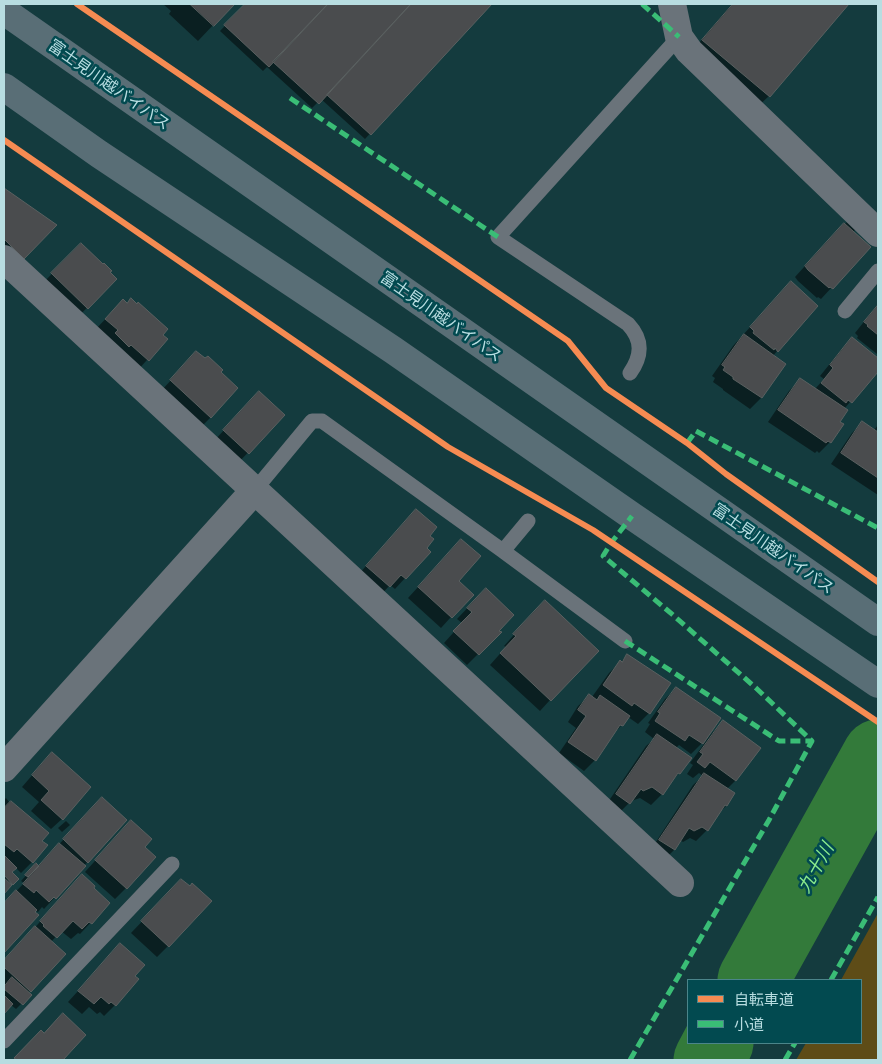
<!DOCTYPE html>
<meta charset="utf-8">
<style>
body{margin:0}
#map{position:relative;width:882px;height:1064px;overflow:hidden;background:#143b3e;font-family:"Asap Condensed","Noto Sans JP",sans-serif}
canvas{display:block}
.frame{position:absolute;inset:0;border:5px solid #b8dde1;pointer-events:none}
.legend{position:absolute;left:687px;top:979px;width:175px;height:65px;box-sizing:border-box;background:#024a50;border:1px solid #4b858a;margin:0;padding:6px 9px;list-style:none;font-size:15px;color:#b8dde1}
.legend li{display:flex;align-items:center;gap:10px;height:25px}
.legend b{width:25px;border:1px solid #4b858a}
</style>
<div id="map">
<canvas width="882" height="1064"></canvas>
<div class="frame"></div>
<ul class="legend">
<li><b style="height:6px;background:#f68b52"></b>自転車道</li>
<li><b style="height:6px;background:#3abd76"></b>小道</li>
</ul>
</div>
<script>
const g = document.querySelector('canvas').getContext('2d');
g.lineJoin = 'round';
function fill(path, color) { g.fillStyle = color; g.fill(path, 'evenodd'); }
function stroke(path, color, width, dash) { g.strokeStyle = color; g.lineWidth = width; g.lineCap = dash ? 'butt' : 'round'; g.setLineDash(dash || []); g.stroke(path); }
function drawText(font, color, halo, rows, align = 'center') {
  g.font = font + ' "Asap Condensed","Noto Sans JP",sans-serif'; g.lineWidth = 5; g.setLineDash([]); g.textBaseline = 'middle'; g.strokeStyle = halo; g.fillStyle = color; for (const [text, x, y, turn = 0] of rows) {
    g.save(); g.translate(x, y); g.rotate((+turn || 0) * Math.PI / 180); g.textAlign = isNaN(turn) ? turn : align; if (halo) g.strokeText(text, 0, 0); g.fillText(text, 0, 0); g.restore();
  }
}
const green = new Path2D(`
 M878,913V1060H796L806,1043H861V980H841Z`);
const shadow = new Path2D(`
 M163,4H233L198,41L169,14L171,11Z
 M246,4H490L365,139L321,99L312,108L267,67L263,71L220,31Z
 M732,4H847L769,96L753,111L688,56Z
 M4,189L55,225L12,269L4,261Z
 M847,222L856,229L853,232L869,247L821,299L818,297L817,298L798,281L795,277L833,235Z
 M81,244L115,279L76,319L41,285Z
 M780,294L777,351L773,356L785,364L761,398L750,409L723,390V389L713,382L715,378L712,376L733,346Z
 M878,304V352L877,354L857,338L858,336L855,333Z
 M112,312L161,335L166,339L137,371L95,330Z
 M852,339L878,360V370L844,409L830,442L819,453L817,451L815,453L768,422L789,391L800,380L815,389L824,379L820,376L841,350Z
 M186,364L211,417L200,428L160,392Z
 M259,392L284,415L237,464L213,442Z
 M863,422L874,430L878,425V495L831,464L852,433Z
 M406,522L429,536L425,548L429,552L395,589L390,585L379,597L356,577Z
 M451,551L457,581L451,617L441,628L408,598Z
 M475,600L500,632L467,665L444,643L462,623L457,619Z
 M534,612L550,700L540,711L490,665L506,647L504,646Z
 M628,655L649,713L638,724L628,717L622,725L614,733L595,760L584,771L559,753L576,728L568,722L578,706L589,696L592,697L609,673Z
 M676,688L702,743L691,754L679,745L676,748L679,773L672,781L662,794L651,805L640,798L631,801L618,814L606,805L646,746L654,739L645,732L650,724L648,723L665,699Z
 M723,722L759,748L735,781L727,789L734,794L726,806L717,815L707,830L696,841L690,838L683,842L680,840L674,850L663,861L650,851L693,785L703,776L699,773L693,778L687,774L693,765L690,763L712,733Z
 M41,765L62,819L51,829L31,811L39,802L22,787Z
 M6,798L40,841L32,862L21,873L15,867L10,872L17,879L4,892V800Z
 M91,810L126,820L44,909L42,907L38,912L35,910L33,912L37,915L4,951V904L24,883L21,881L31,870L38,867Z
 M66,821L70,825L62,832L58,828Z
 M120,833L143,847L126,888L115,899L85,872Z
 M71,887L92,888L109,903L80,934L78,933L71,939L61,931L51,942L64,954L28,993L30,995L16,1009L11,1005L4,1013V961L30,933Z
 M171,891L168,946L157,957L131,933Z
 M110,956L133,976L115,1005L104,1016L100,1012L97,1014L89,1007L82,1014L68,1002Z
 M41,1032L43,1035H84L61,1060H13Z`);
const river = new Path2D(`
 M753,980L878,755
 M709,1060L718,1043`);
const building = new Path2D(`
 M190,4H235L214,26Z
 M245,4H328L269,67L224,25Z
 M328,4H411L319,104L273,62Z
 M411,4H492L371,135L327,95Z
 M733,4H849L770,97L702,40Z
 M4,188L57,225L24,259L4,239Z
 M844,223L871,247L833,289L830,287L829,288L808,270L805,266Z
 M81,243L103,264L104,263L112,271L110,272L117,279L88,309L51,273Z
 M791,281L818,306L778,352L775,348L774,350L753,333L754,331L750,327Z
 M131,298L137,304L138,302L168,329L163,335L168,339L149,361L131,345L129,347L115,333L118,330L105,319L123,299L127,303Z
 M878,305V335L867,326L868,325L864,322Z
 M744,334L786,364L762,398L733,379V377L723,370L725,367L722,365Z
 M852,337L878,358V372L852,403L848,400L846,403L821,383L833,368L830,365Z
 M196,351L205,358L208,356L223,370L221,372L238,388L211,418L170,380Z
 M800,378L848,410L840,422L844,424L831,443L828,441L826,443L778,410Z
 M259,391L285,415L249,454L223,430Z
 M862,421L878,432V478L841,453Z
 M416,509L437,527L430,536L434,539L427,548L431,552L406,579L401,575L390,587L366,566Z
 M461,539L481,556L459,581L474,595L452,618L418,587Z
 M486,588L514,615L499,631L502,632L479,655L453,631L472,612L467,608Z
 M545,600L599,651L551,701L500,653L516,636L513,634Z
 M627,654L671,683L650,714L634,703L632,706L603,685L620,660L622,662Z
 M676,687L721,718L703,744L689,735L685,741L655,721L660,713L658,712Z
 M589,694L597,700L600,695L630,716L623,726L620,725L596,761L568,742L586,716L578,710Z
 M723,720L761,748L736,781L710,762L705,768L697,762L703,754L700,752Z
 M657,734L692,758L680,774L678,773L663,795L652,787L643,791L641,789L630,804L616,794Z
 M52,752L91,787L63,820L41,800L49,791L32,775Z
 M704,773L735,793L727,806L725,805L708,831L702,827L694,831L689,828L675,850L659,840Z
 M102,797L127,820L88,863L63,839Z
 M11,801L49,833L42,841L48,845L33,863L17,849L14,852L4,844V808Z
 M131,820L152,839L145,847L156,857L127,889L95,860Z
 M59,843L86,866L56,899L54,897L49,902L36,890L34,893L23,884Z
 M4,855L17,868L12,872L19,879L13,885L4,875Z
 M36,863L39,866L28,877L25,875Z
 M82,874L95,886L94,888L110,903L92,924L89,922L82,929L73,921L57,938L43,926L44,925L40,921Z
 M4,878L12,885L4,894Z
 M181,879L190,886L192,883L212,901L169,947L141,921Z
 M16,890L37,910L35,912L39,915L4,953V903Z
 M35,926L66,954L31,992L4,967V960Z
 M120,943L145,965L135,976L139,979L116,1006L111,1002L109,1004L101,997L94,1004L78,991Z
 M12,977L32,995L23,1005L4,989V987Z
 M4,995L13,1004L4,1014Z
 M63,1013L86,1035L63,1060H17L14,1058L41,1030L44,1033Z`);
const lane = new Path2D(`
 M845,311L878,271
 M630,373C642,356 643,340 628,324L498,237L679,37
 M254,491L312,421H322L503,551L528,521
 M503,551L625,641
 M4,1041L172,864`);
const street = new Path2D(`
 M672,4L679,37L689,51L878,233
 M4,259L680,883
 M4,768L254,491`);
const highway = new Path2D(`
 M4,11L878,622
 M4,87L99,154L393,350L632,516L878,684`);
const quiet = new Path2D(`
 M642,4L679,37
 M290,98L498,237
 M687,443L696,431L878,528
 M625,641L779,741H812
 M831,980L878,897
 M630,1060L769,820L812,741L756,688L673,615L603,556L611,543L632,516
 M785,1060L795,1043`);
const cycleway = new Path2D(`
 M77,4L568,341L606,388L687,443L726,474L878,582
 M4,140L448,447L593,530L878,722`);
const streetNames = [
 ["富士見川越バイパス",109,85,35],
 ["富士見川越バイパス",441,317,35],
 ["富士見川越バイパス",773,549,35]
];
const waterNames = [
 ["九十川",816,868,-61]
];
fill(green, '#5e4c17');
fill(shadow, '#0007');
stroke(river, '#337a3a', 71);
fill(building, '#4a4c4e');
stroke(building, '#5a6060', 1);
stroke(lane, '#6a737a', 15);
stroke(street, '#6a737a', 28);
stroke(highway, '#596e76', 28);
stroke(quiet, '#3abd76', 5, [10, 5]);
stroke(cycleway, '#f68b52', 6);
drawText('16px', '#b8dde1', '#024a50', streetNames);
drawText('italic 18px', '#8aea8c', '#024a50', waterNames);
</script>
